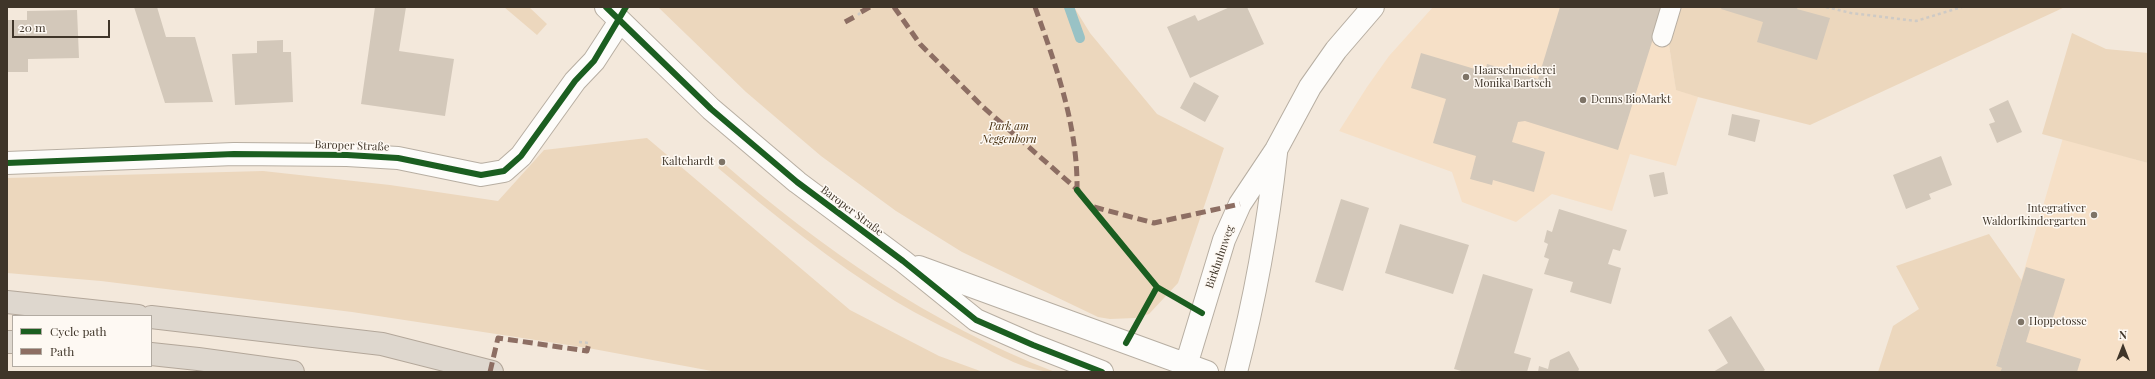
<!DOCTYPE html>
<meta charset="utf-8">
<style>
body{margin:0}
#map{position:relative;width:2155px;height:379px;overflow:hidden;background:#f3e8db;font-family:"Playfair Display",serif}
canvas{display:block}
.frame{position:absolute;inset:0;border:8px solid #3f3529;pointer-events:none}
.legend{position:absolute;left:12px;top:315px;width:140px;height:52px;box-sizing:border-box;background:#fef9f3;border:1px solid #b2aba2;margin:0;padding:5px 7px;list-style:none;font-size:12px;color:#3f3529}
.legend li{display:flex;align-items:center;gap:8px;height:20px}
.legend b{width:20px;border:1px solid #b2aba2}
.north{position:absolute;left:2103px;top:327px;width:40px;height:40px;-webkit-text-stroke:3px #fef9f3;paint-order:stroke;rotate:0deg;font-size:11px;font-weight:700;line-height:16px;text-align:center;color:#3f3529}
.north::after{content:'';display:block;margin:auto;width:14px;height:18px;background:#3f3529;clip-path:polygon(50% 0,100% 100%,50% 72%,0 100%)}
.scale{position:absolute;left:12px;top:20px;width:98px;height:18px;box-sizing:border-box;border:2px solid #3f3529;border-top:0;padding-left:5px;font-size:12px;line-height:14px;white-space:nowrap;color:#3f3529;-webkit-text-stroke:3px #fef9f3;paint-order:stroke}
</style>
<div id="map">
<canvas width="2155" height="379"></canvas>
<div class="frame"></div>
<ul class="legend">
<li><b style="height:5px;background:#1b5e20"></b>Cycle path</li>
<li><b style="height:5px;background:#8d6e63"></b>Path</li>
</ul>
<div class="north">N</div>
<div class="scale">20 m</div>
</div>
<script>
const g = document.querySelector('canvas').getContext('2d');
g.lineJoin = 'round';
function fill(path, color) { g.fillStyle = color; g.fill(path, 'evenodd'); }
function stroke(path, color, width, dash) { g.strokeStyle = color; g.lineWidth = width; g.lineCap = dash ? 'butt' : 'round'; g.setLineDash(dash || []); g.stroke(path); }
function drawText(font, color, halo, rows, align = 'center') {
  g.font = font + ' "Playfair Display",serif'; g.lineWidth = 3; g.setLineDash([]); g.textBaseline = 'middle'; g.strokeStyle = halo; g.fillStyle = color; for (const [text, x, y, turn = 0] of rows) {
    g.save(); g.translate(x, y); g.rotate((+turn || 0) * Math.PI / 180); g.textAlign = isNaN(turn) ? turn : align; if (halo) g.strokeText(text, 0, 0); g.fillText(text, 0, 0); g.restore();
  }
}
const built = new Path2D(`
 M1433,7H1681L1669,45L1676,89L1698,97L1676,166L1630,154L1612,211L1552,194L1516,222L1462,202L1452,172L1339,131L1367,87L1389,56Z
 M2063,138L2148,163V372H2000L1996,366Z`);
const green = new Path2D(`
 M504,7H529L547,24L537,35Z
 M658,7H1074L1090,33L1157,114L1224,148L1178,283L1149,314L1135,318L1110,319L1098,317L962,252L896,211L821,156L746,92Z
 M1681,7H2065L1810,125L1698,97L1676,90L1669,45Z
 M2072,33L2106,49L2148,53V163L2042,134Z
 M647,138L850,310L939,356L983,372H717L588,348L352,312L101,281L7,273V178L263,171L390,185L498,201L544,150Z
 M722,162C822,249 930,324 1055,372C1027,372 999,355 973,342C947,329 920,316 895,301C832,262 774,215 718,168Z
 M1989,234L2022,281L1996,366L2002,368L2000,372H1878L1893,326L1919,309L1896,266Z`);
const stream = new Path2D(`
 M1069,7L1080,38`);
const building = new Path2D(`
 M134,7H157L166,37H195L213,102L165,103Z
 M375,7H406L399,51L454,59L445,116L361,104Z
 M1230,7H1247L1264,44L1190,78L1167,27L1195,15L1198,21Z
 M1560,7H1663L1618,150L1525,121L1518,122L1512,142L1545,152L1534,192L1493,180L1492,185L1470,179L1476,156L1433,143L1446,99L1411,88L1421,53L1485,72L1487,64L1538,79Z
 M1722,7H1798L1797,9L1830,18L1817,60L1757,42L1763,22L1721,9Z
 M77,10L79,58L28,59V72H7V20H27V11Z
 M283,40V52H291L293,102L235,105L232,54L257,53V41Z
 M1194,82L1219,96L1205,122L1180,108Z
 M2008,100L2022,132L1997,143L1989,124L1995,122L1989,109Z
 M1732,114L1760,120L1755,142L1728,135Z
 M1941,156L1952,185L1929,194L1931,199L1906,209L1893,175Z
 M1664,172L1668,194L1654,197L1649,175Z
 M1341,199L1369,208L1343,291L1315,282Z
 M1559,209L1627,230L1620,251L1613,249L1608,264L1621,268L1611,304L1570,292L1573,282L1544,274L1549,259L1544,257L1548,244L1544,242L1547,230L1552,232Z
 M1400,224L1469,245L1453,294L1385,273Z
 M2026,267L2065,279L2051,324L2033,319L2026,342L2081,359L2077,372H2000L2002,368L1996,366Z
 M1483,274L1533,289L1514,353L1531,358L1527,372H1465L1454,369Z
 M1731,316L1765,370L1762,372H1713L1728,363L1708,330Z
 M1569,351L1579,369L1578,372H1538L1539,366L1548,369L1550,360Z`);
const path = new Path2D(`
 M1826,7L1851,13L1916,21L1962,7
 M858,15L861,12
 M579,342L589,343`);
const service = new Path2D(`
 M1662,37L1671,7`);
const minor = new Path2D(`
 M606,7L711,109L797,182L903,261L976,320L1033,345L1102,372
 M7,163L234,154L347,155L398,158L481,175L504,171L521,156L575,81L594,61L620,21
 M919,267L1207,372
 M1184,372L1224,240L1240,204L1276,150L1310,87L1336,50L1373,7
 M1236,372C1255,299 1268,227 1276,153`);
const motorway = new Path2D(`
 M7,302L138,316
 M151,317L382,344L492,372
 M7,342H13
 M151,354L198,359L293,372`);
const quiet = new Path2D(`
 M894,7L920,44L983,107L1079,191
 M1035,7C1056,66 1078,126 1077,190
 M861,12L870,7
 M845,22L858,15
 M1094,207L1154,223L1240,204
 M490,372L498,338L587,351L589,343`);
const cycleway = new Path2D(`
 M606,7L711,109L797,182L903,261L976,320L1033,345L1102,372
 M7,163L234,154L347,155L398,158L481,175L504,171L521,156L575,81L594,61L626,7
 M1077,190L1157,287L1202,313
 M1126,343L1157,287`);
const markers = [
 [1466,77,4,"#7e7467"],
 [1583,100,4,"#7e7467"],
 [722,162,4,"#7e7467"],
 [2094,215,4,"#7e7467"],
 [2021,322,4,"#7e7467"]
];
const poiNames = [
 ["Haarschneiderei",1474,71],
 ["Monika Bartsch",1474,84],
 ["Denns BioMarkt",1591,100],
 ["Kaltehardt",714,162,"right"],
 ["Integrativer",2086,209,"right"],
 ["Waldorfkindergarten",2086,222,"right"],
 ["Hoppetosse",2029,322]
];
const parkNames = [
 ["Park am",1009,127],
 ["Neggenborn",1009,140]
];
const streetNames = [
 ["Baroper Straße",352,146,2],
 ["Baroper Straße",852,211,37],
 ["Birkhuhnweg",1220,257,-71]
];
fill(built, '#f6e0c7');
fill(green, '#ecd7bd');
stroke(stream, '#99c2c5', 10);
fill(building, '#d3c8ba');
stroke(service, '#b7aea2', 21);
stroke(minor, '#b7aea2', 24);
stroke(motorway, '#b3a79a', 24);
stroke(path, '#cecac5', 2.5, [3, 3]);
stroke(service, '#fdfcfa', 19);
stroke(minor, '#fdfcfa', 22);
stroke(motorway, '#ded7ce', 22);
stroke(quiet, '#8d6e63', 5, [10, 5]);
stroke(cycleway, '#1b5e20', 6);
for (const [x, y, r, color] of markers) { const dot = new Path2D(); dot.arc(x, y, r, 0, 2 * Math.PI); g.fillStyle = color; g.fill(dot); stroke(dot, '#fef9f3', 1.5); }
drawText('11px', '#3f3529', '#fef9f3', poiNames, 'left');
drawText('italic 11px', '#452d0c', '#fef9f3', parkNames);
drawText('11px', '#3f3529', '#fef9f3', streetNames);
</script>
